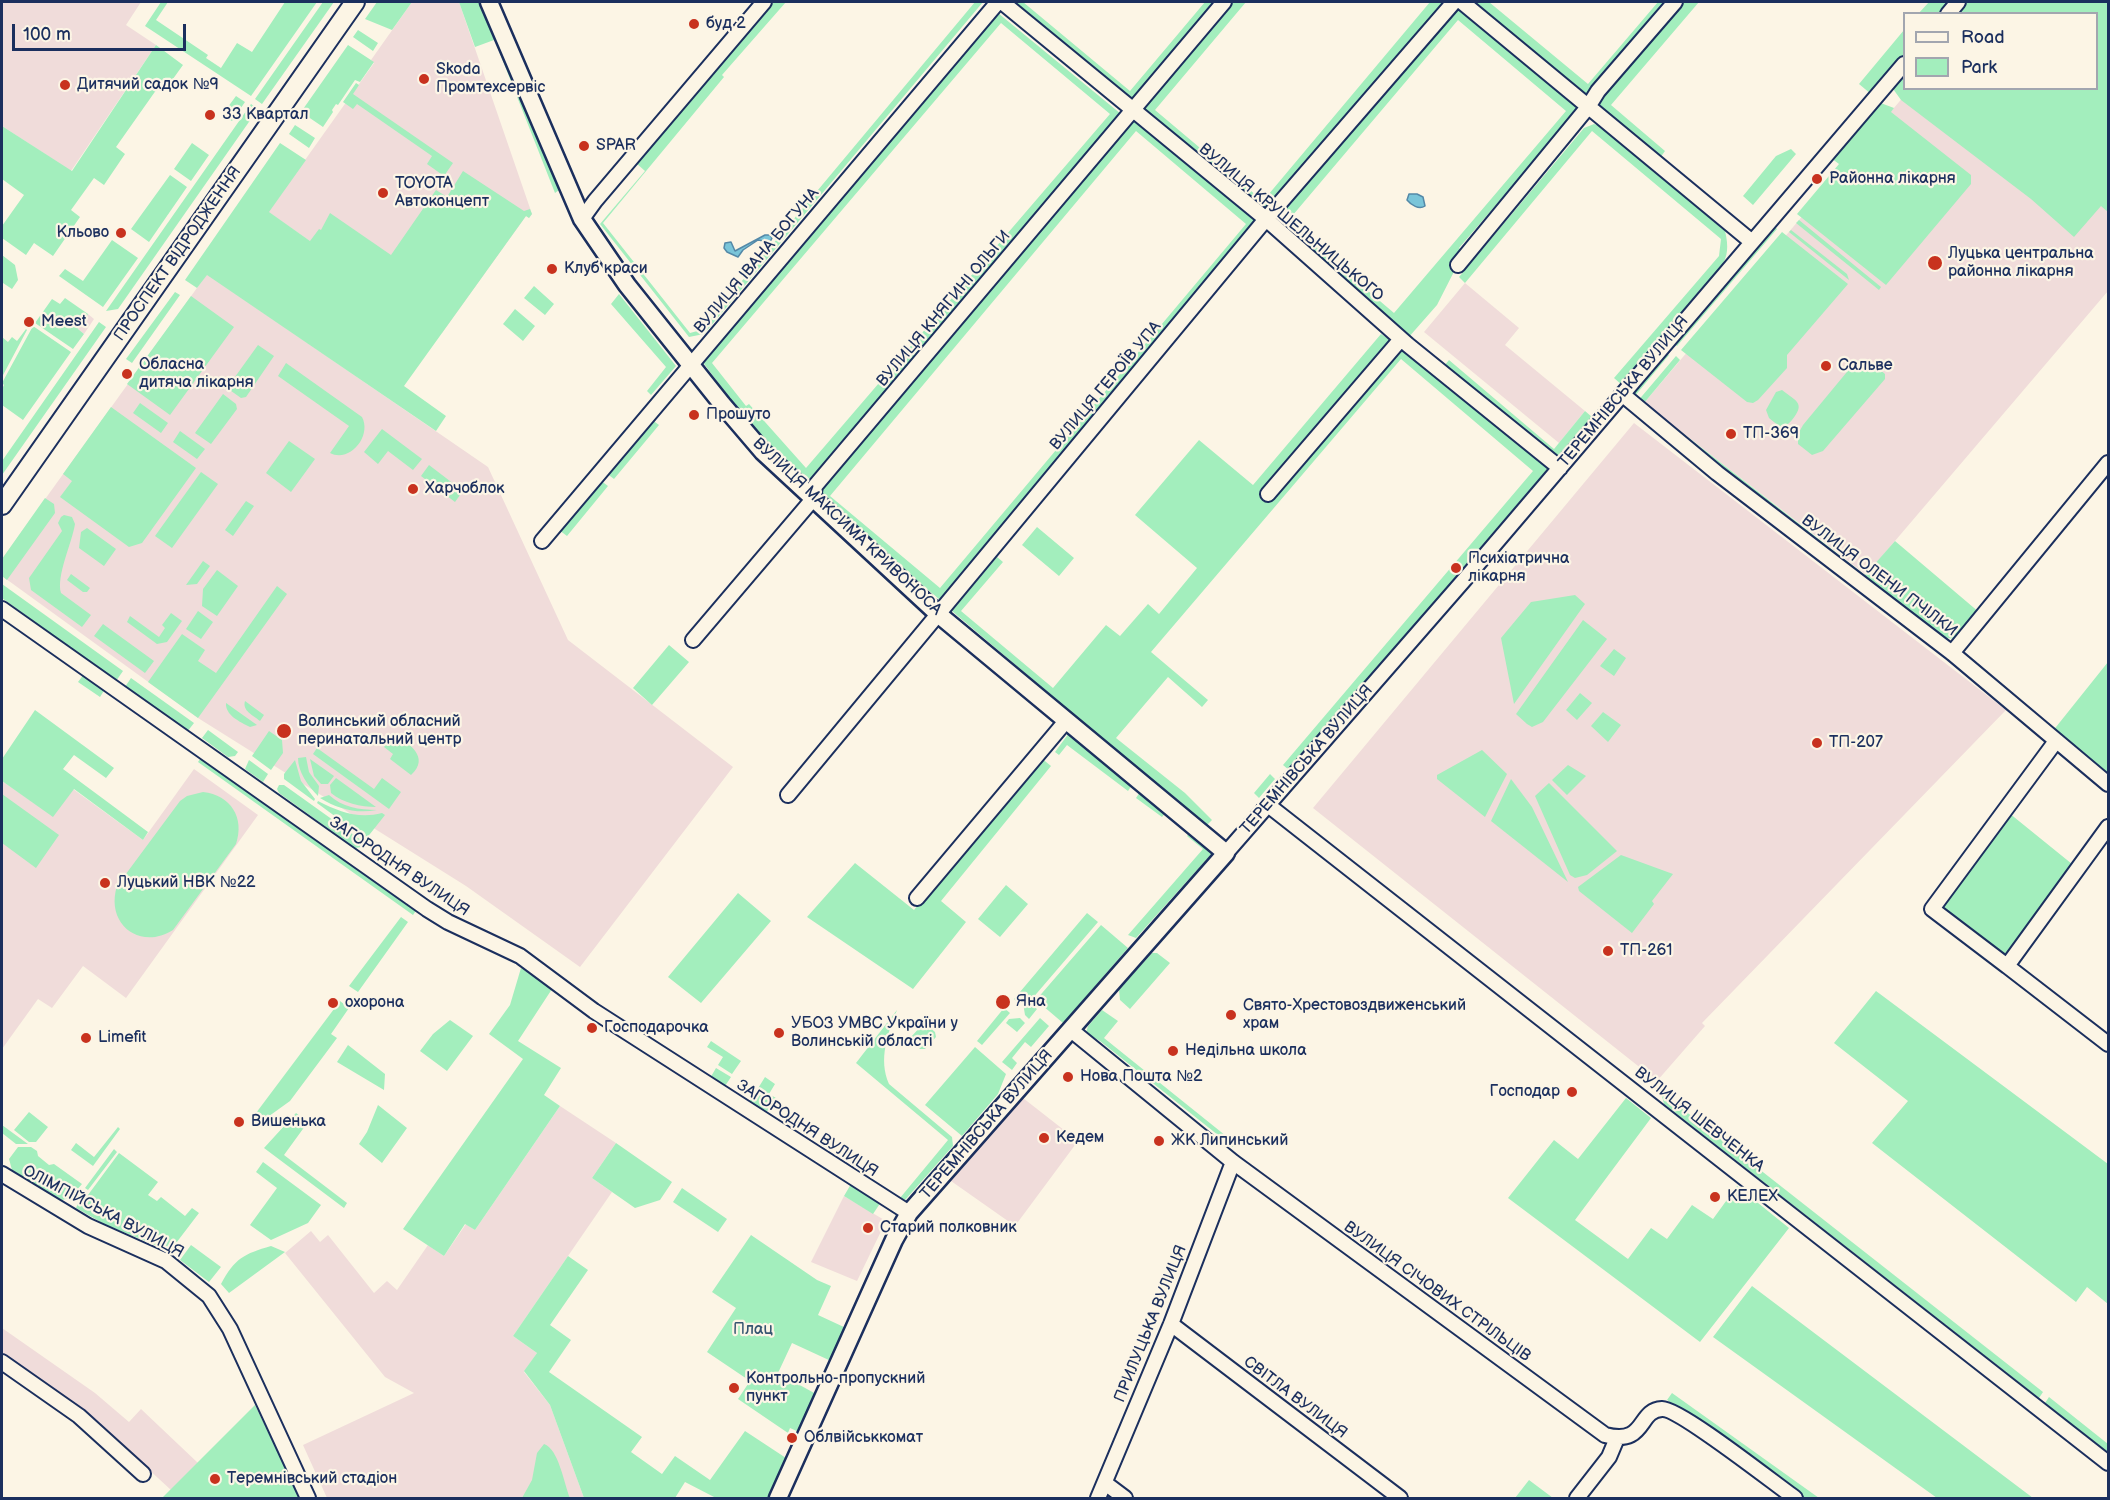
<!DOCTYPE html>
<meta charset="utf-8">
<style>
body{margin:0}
#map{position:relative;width:2110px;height:1500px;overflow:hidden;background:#fcf5e5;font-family:"Balsamiq Sans",sans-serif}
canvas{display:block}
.frame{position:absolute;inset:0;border:3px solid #1b2f5e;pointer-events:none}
.legend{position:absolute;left:1903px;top:12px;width:195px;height:78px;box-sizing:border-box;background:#fcf5e5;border:2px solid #a2a6af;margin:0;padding:8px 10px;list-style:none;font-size:18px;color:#1b2f5e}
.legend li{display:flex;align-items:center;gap:12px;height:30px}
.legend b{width:30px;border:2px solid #a2a6af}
.scale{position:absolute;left:12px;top:24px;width:174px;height:27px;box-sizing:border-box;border:3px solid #1b2f5e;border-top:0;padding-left:8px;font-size:18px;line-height:21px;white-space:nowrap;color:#1b2f5e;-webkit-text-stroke:4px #fcf5e5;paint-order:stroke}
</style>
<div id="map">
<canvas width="2110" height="1500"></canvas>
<div class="frame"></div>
<ul class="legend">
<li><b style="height:8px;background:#fcf5e5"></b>Road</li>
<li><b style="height:16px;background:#a3eebd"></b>Park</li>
</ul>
<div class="scale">100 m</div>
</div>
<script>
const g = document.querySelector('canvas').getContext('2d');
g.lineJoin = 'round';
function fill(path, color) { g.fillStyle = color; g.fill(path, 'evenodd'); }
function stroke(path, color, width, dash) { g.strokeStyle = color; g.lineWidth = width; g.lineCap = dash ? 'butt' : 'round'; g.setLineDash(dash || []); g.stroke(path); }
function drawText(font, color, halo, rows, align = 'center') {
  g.font = font + ' "Balsamiq Sans",sans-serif'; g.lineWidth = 4.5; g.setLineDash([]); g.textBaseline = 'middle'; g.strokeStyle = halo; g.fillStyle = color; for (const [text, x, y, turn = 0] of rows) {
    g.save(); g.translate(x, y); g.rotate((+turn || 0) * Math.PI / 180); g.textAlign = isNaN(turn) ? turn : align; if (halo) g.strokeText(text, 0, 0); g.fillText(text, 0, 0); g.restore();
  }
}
const built = new Path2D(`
 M2,2H141L126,25L156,45L71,171L2,126Z
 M412,2H459L532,214L529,218L526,216L442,333L268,212L374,63L371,60Z
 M2108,10V291L1866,575L1644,403L1910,89L2096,88V14Z
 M207,274L488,467L568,640L733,767L580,967L466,886L198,718L2,576V559Z
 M1465,283L1519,328L1505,345L1585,411L1559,443L1424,332Z
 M88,314L94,319L84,334L78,329Z
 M1634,423L2006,710L1702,1023L1705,1026L1657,1081L1313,808Z
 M194,769L258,815L126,998L83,966L52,1008L38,999L2,1049V781L53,816L73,789L143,840Z
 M1023,1098L1078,1141L1015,1226L951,1181Z
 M560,1106L616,1143L592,1178L612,1192L513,1336L537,1353L524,1372L550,1405L584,1498H327L303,1445L414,1393L385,1377L285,1253L311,1231L320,1242L328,1235L374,1293L387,1281L397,1290L428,1245L444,1256L466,1224L475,1230Z
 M844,1196L886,1221L857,1281L811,1262Z
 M2,1328L95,1393L129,1422L141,1409L198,1463L171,1490L83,1409L2,1355Z`);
const green = new Path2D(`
 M161,2H168L156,20L208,55L206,58L221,68L237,43L252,52L285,2H317L251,96L145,26Z
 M323,2H334L262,104L255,99Z
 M377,2H412L392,30L365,19Z
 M459,2H479L494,40L475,47Z
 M774,2H786L722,75L724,77L603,223L690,333L701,330L975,2H983L704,334L689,337L600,224L645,171L636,163Z
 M1013,2H1023L1130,91L1205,2H1215L1130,102Z
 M1233,2H1246L1155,110L1263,201L1430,2H1444L1264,214L1141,112Z
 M1472,2H1489L1588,84L1658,2H1667L1587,98Z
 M1684,2H1699L1611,105L1665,151L1660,158L1597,104Z
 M1929,2H1950L1940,13L1918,14Z
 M1964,2H2108V212L2101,206L2074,237L2031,199L1901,100L1891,86L1904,71V88H2096V14L1954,13Z
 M1457,5L1579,108L1459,248L1464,252L1437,305L1408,338L1274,221ZM1458,20L1566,111L1394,313L1287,222Z
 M998,13L1121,114L808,485L740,412L702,361ZM1001,23L1110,114L806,468L749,404L746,406L712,363Z
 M358,30L378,43L373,51L353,37Z
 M1904,30V55L1871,94L1859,84Z
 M156,45L183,65L165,90L159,86L116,147L125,154L104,185L94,178L71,210L80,217L53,256L34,243L26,255L2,238V226L24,195L2,179V126L72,171Z
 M348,45L374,62L360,82L355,80L338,105L336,104L332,110L333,112L323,127L301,112Z
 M500,45L559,190L555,193L497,46Z
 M356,83L359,85L353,94L453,163L444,176L427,164L432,156L357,104L353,109L343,102Z
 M236,96L245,102L232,121L222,115Z
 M1878,102L1894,108L1891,112L1971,175V184L1886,285L1797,214L1839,164L1831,158Z
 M251,104L258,109L118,309L106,311Z
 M1134,118L1258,222L940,600L816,496ZM1136,131L1246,224L940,588L830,496Z
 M1594,124L1602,127L1725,231C1733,263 1718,270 1698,292L1700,294L1622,385L1614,378L1719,256L1721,239L1592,131L1465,283L1459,277L1584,128Z
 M295,125L315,138L309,148L289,134Z
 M192,143L209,155L191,181L174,169Z
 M280,143L306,160L269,212L310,241L319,229L321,230L330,213L391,255L436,190L447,197L463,171L524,211L530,209L532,214L529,218L526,216L404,386L446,416L436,431L207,275L197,288L185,280Z
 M1791,149L1796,154L1753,205L1743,196L1776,156Z
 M170,175L187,187L149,242L131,229Z
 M1799,220L1881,287L1879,290L1796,223Z
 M1774,226L1777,229L1677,346L1674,343Z
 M1791,230L1847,274L1849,280L1789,232Z
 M1782,232L1848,284L1787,355V368L1758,400L1753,403L1747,402L1681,350Z
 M112,240L138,258L103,307L59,276L65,269L83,281Z
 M2,255L15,265L18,280L12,289L3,283L2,285Z
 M534,286L554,304L545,315L524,298Z
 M175,292L180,295L132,363L126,359Z
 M619,294L676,366L651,395L647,391L666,367L611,304Z
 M191,296L234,327L170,415L127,384Z
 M65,298L88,314L78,329L84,334L73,349L35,323L52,299L60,304Z
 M515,309L535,326L523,341L503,324Z
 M99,322L106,327L2,475V461Z
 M33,326L71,352L23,420L2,405V389L4,385L2,383Z
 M26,329L27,330L2,377V337L8,342L12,337L17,341Z
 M1381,334L1393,342L1262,496L1268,501L1403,346L1550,466L1290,771L1283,765L1533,471L1401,359L1151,652L1208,700L1202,707L1168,677L1116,738L1185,793L1212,820L1206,826L1178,800L1111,746L952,611L997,557L1003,562L961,611L1053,688L1106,625L1120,636L1148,604L1159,614L1197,568L1135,515L1199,440L1253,485Z
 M258,345L274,356L246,397L241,398L227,388Z
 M1666,352L1669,355L1634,397L1630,394Z
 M1676,356L1680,360L1644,403L1865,575L1895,541L1980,613C1973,620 1966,632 1957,637C1946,645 1917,620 1907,614L1637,402Z
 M1449,360L1554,449L1585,411L1592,417L1557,459L1444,366Z
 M1863,360H1869L1885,374V379L1823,451L1812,455L1798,444V434L1803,425L1856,361Z
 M286,363L362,417C372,436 350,463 330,453L349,426L278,376Z
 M1782,390C1796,401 1806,403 1792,420C1788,424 1787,426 1780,427L1769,418L1766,410L1776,392Z
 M223,394L236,404L237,409L211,444L195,433Z
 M140,403L168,423L161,433L133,413Z
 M111,407L196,468L142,543L129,547L60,497L72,481L63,474Z
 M651,419L659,425L614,479L606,473Z
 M382,429L422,459L413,470L388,451L378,464L364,452Z
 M180,431L205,449L197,459L173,442Z
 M289,441L315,459L291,492L266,473Z
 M429,465L463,491L455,502L421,476Z
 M201,472L218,484L172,548L155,536Z
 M600,480L608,486L567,536L559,530Z
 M45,498L54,504L55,513L7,580L2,576V559Z
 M246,501L254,506L233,536L225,530Z
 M64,515L72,517L75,524C72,543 56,576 61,593L91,615L82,627L31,590L29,578L62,531L58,523L61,517Z
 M1037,527L1074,558L1059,576L1022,545Z
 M87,528L116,549L104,566L79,548L81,532Z
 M203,561L210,566L197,584L186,585Z
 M217,570L238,586L217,616L202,606L203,589Z
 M71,574L90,588L87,592H83L67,580Z
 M2,584L123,671L116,681L2,598Z
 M277,586L287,594L198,718L148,682L182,634L205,650L198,661L216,673Z
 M1575,595L1585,604L1514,704L1501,638L1531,602Z
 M198,611L213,622L201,639L186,629Z
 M171,613L182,621L167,642L157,644L127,622L130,616L159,637L165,628L162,625Z
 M1583,620L1607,639L1543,722L1532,727L1527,724L1516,714Z
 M103,624L154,661L145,673L94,636Z
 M669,645L689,662L652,705L633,688Z
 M1614,649L1626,658L1614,676L1600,666Z
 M2108,662V778L2052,732Z
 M84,674L105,689L100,697L78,682Z
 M131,678L194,723L187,732L125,687Z
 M1580,693L1592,703L1577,720L1566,710Z
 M245,701L264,715L260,721C253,715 242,711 245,701Z
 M226,703L257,725L250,727C240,722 225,715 226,703Z
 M35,710L114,768L106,778L74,755L63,769L148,832L143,840L74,789L53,817L2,781V759Z
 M1603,712L1621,725L1608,742L1591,726Z
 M208,730L238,752L235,756L228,757L202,738Z
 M269,731L282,740L283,753L271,770L252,756Z
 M394,733C408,743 431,757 411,775L390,759L393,754L384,747Z
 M1069,733L1134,782L1128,791L1067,745L1059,755L1055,752Z
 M317,748L374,789L382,778L401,792L389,809L313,754Z
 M1482,750L1507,774L1485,817L1437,779V775Z
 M202,756L417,909L413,915L198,762Z
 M306,757L309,772L319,786L318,796C308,786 298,772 298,758Z
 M1040,757L1051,766L941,901L966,922L913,989L807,917L855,863L914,910Z
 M310,759L334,776L328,784H321L314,776Z
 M249,760L268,774L263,782L245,769Z
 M295,760L301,781L315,799L314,801L284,779V774Z
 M1568,765L1586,776L1567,795L1552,780Z
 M1270,774L1275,779L1259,798L1254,793Z
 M336,778L376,807C361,807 343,803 331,793L330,785Z
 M1511,779L1532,807L1568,882L1491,821Z
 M1549,783L1617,851L1587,875L1575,878L1570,875L1535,796Z
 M279,785H284L361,840L362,847L355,848L279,793L277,789Z
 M1142,789L1167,811L1162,817L1136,798Z
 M203,792C231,795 245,818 236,844L173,930C140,951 105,924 117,886L180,801L187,796Z
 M2,794L59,835L36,868L2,843Z
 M329,795C342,807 359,810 377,810C356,814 338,809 320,798Z
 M318,801C339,812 359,819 382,813L385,815L366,839L317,803Z
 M2009,813L2072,864L2007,960L1940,908Z
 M1191,831L1214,851L1136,938L1128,935L1203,849L1187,836Z
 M1621,855L1673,874L1652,901L1654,904L1632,933L1579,891L1578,887Z
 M1006,885L1028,904L1000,937L978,919Z
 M738,893L771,921L701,1003L668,977Z
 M1087,913L1098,922L1031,1000L1025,995L1018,1003L1014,999Z
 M401,917L408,922L358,992L349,986Z
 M1101,925L1128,948L1063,1023L1036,1000Z
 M1152,953H1157L1170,963L1130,1009L1120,1000L1119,990Z
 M521,968L552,989L518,1041L561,1068L544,1095L560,1106L475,1230L465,1224L444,1256L403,1229L523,1059L489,1034L510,1005Z
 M1876,991L2108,1164V1304L2087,1287L2076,1302L1872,1143L1908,1101L1834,1043Z
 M1026,1000L1037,1009L1029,1019L1025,1015L1023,1003Z
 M340,1001L349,1008L331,1034L337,1038L290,1101L265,1119L258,1127L250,1121Z
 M1004,1008L1010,1013L982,1045L977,1041Z
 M897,1010C888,1033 878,1059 889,1084L952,1137L953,1146L905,1200L900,1198L948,1140L856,1063Z
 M1102,1010L1118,1021L1104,1038L1236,1144L1233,1147L1100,1041L1086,1033L1088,1026Z
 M1020,1018L1025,1023L1017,1032L1006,1023L1009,1019Z
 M1040,1018L1049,1026L1031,1047L1025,1042L1012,1058L1017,1063L1012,1070L1002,1062Z
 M450,1020L473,1036L447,1071L420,1051L433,1034Z
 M922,1025H927L935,1032L936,1037L925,1049H920L912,1041L911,1037Z
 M711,1041L741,1061L732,1074L718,1065L723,1057L707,1047Z
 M348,1045L385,1074L384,1090L337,1062Z
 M975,1047L1006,1074L998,1094L962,1136L925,1105Z
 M716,1068L731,1077L723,1089L709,1080Z
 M765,1077L775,1084L769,1094L776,1098L774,1101L757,1090Z
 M755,1092L772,1103L765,1115L748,1104Z
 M1661,1092L2043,1392L2039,1398L1664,1104Z
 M1626,1098L1651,1118L1575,1220L1628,1259L1651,1228L1667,1239L1692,1205L1713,1219L1737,1186L1789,1228L1700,1342L1508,1198L1554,1140L1578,1159Z
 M378,1105L407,1128L382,1163L359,1144L367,1132Z
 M29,1112L48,1127L36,1142H29L14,1130Z
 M296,1113L308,1122L284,1155L347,1203L344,1208L264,1148Z
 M2,1125L28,1144H16L2,1133Z
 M118,1127L120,1129L93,1166L71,1150L76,1143L94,1157Z
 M616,1143L672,1182L660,1200L635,1208L592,1178Z
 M18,1147H31L37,1151L38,1156L49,1165L54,1164L82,1184L70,1198L62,1200L12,1170L9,1159Z
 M114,1149L117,1152L88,1190L85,1188Z
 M119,1153L158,1182L148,1195L157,1201L161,1197L185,1216L192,1208L199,1213L170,1251L106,1225L76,1208L81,1197L85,1199Z
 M263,1162L321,1205L308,1223L271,1240L250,1225L277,1188L256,1172Z
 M851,1184L881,1202L873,1214L844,1196Z
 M682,1188L727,1219L718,1232L673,1202Z
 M751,1235L817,1280L831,1286L818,1315L846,1328L831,1361L792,1343L778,1373L816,1394L799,1432L790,1428L788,1433L738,1399L750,1381L707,1352L736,1308L712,1292Z
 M191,1245L221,1267L209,1282L180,1260Z
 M271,1246L285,1252L229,1293L221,1284C235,1258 244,1254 271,1246Z
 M568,1256L588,1270L550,1325L571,1340L549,1372L642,1437L631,1452L662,1474L675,1456L710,1480L745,1431L786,1458L768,1498H716L685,1482L675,1498H584L550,1405L524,1371L537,1353L513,1336Z
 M1752,1286L2033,1498H1937L1713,1337Z
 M1672,1393L1819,1498H1804L1667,1400Z
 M2049,1397L2108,1444V1453L2045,1403Z
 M255,1405L300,1498H162Z
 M544,1444C559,1449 564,1484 570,1498H522L532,1480L537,1453Z
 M1529,1480L1553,1498H1515Z`);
const water = new Path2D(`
 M1409,194H1417L1423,197L1425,206C1419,210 1411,205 1407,200Z
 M765,235H770L772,238L770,242L758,240L743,250L738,257L727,252L724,248L725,243L731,242L735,251Z`);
const minor = new Path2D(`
 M1002,2L1266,219L1408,345L1560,468
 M1462,2L1752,242
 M1948,14L1958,2
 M582,219L595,201L764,2
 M1458,265L1588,107L1598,91L1675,2
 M1622,394L1717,473L1952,653L2108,784
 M1268,494L1401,339
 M542,541L998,2
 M2,609L427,909L448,922L520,956L594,1011L909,1213
 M693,640L813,499L815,486L1224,2
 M1952,653L2108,463
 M788,795L1266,219L1454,2
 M1268,805L2108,1463
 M2108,827L2007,966L2108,1044
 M1226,853L1465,579L1904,64
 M917,898L1066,721
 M2007,966L1932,909L2056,741
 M1071,1030L1233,1162L1605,1435C1647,1446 1637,1410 1662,1409C1679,1408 1775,1484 1795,1498
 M2,1174L88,1226L166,1261L209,1296L230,1329L308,1498
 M1171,1324L1400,1498
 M2,1362L79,1416L143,1474
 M1105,1483L1125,1498
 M1098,1498L1171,1324L1233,1162
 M1577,1498L1609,1457L1617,1438`);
const tertiary = new Path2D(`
 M489,2L582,219L627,285L722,404L763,452L938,614L1226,853L909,1213L894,1240L778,1498`);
const secondary = new Path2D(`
 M2,505L355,2`);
const markers = [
 [694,24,6,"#c8321e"],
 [424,79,6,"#c8321e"],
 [65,85,6,"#c8321e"],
 [210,115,6,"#c8321e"],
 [584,146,6,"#c8321e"],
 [1817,179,6,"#c8321e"],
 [383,193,6,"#c8321e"],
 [121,233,6,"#c8321e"],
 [1935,263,8,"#c8321e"],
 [552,269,6,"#c8321e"],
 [29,322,6,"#c8321e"],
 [1826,366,6,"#c8321e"],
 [127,374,6,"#c8321e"],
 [694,415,6,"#c8321e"],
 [1731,434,6,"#c8321e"],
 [413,489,6,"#c8321e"],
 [1456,568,6,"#c8321e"],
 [284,731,8,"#c8321e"],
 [1817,743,6,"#c8321e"],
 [105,883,6,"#c8321e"],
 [1608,951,6,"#c8321e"],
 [1003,1002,8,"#c8321e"],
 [333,1003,6,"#c8321e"],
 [1231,1015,6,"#c8321e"],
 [592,1028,6,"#c8321e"],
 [779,1033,6,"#c8321e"],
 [86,1038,6,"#c8321e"],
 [1173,1051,6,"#c8321e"],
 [1068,1077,6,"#c8321e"],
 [1572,1092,6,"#c8321e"],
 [239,1122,6,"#c8321e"],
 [1044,1138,6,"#c8321e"],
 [1159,1141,6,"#c8321e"],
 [1715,1197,6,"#c8321e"],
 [868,1228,6,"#c8321e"],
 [734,1388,6,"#c8321e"],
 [792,1438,6,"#c8321e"],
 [215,1479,6,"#c8321e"]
];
const poiNames = [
 ["буд 2",706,24],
 ["Skoda",436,70],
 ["Промтехсервіс",436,88],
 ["Дитячий садок №9",77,85],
 ["33 Квартал",222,115],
 ["SPAR",596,146],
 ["Районна лікарня",1829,179],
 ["TOYOTA",395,184],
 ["Автоконцепт",395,202],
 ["Кльово",109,233,"right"],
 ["Луцька центральна",1948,254],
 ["районна лікарня",1948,272],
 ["Клуб краси",564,269],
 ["Meest",41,322],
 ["Обласна",139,365],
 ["дитяча лікарня",139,383],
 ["Сальве",1838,366],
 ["Прошуто",706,415],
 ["ТП-369",1743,434],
 ["Харчоблок",425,489],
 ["Психіатрична",1468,559],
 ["лікарня",1468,577],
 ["Волинський обласний",298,722],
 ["перинатальний центр",298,740],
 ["ТП-207",1829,743],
 ["Луцький НВК №22",117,883],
 ["ТП-261",1620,951],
 ["Яна",1016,1002],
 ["охорона",345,1003],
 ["Свято-Хрестовоздвиженський",1243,1006],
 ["храм",1243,1024],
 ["УБОЗ УМВС України у",791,1024],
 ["Волинськiй області",791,1042],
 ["Господарочка",604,1028],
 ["Limefit",98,1038],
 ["Недільна школа",1185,1051],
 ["Нова Пошта №2",1080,1077],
 ["Господар",1560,1092,"right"],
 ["Вишенька",251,1122],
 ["Кедем",1056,1138],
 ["ЖК Липинський",1171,1141],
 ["КЕЛЕХ",1727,1197],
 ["Старий полковник",880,1228],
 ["Контрольно-пропускний",746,1379],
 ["пункт",746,1397],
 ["Облвійськкомат",804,1438],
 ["Теремнівський стадіон",227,1479]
];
const streetNames = [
 ["ВУЛИЦЯ КРУШЕЛЬНИЦЬКОГО",1291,223,40],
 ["ПРОСПЕКТ ВІДРОДЖЕННЯ",178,254,-55],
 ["ВУЛИЦЯ ІВАНА БОГУНА",757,261,-50],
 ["ВУЛИЦЯ КНЯГИНІ ОЛЬГИ",944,309,-50],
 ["ВУЛИЦЯ ГЕРОЇВ УПА",1106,386,-50],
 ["ТЕРЕМНІВСЬКА ВУЛИЦЯ",1624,392,-50],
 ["ВУЛИЦЯ МАКСИМА КРИВОНОСА",847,527,43],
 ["ВУЛИЦЯ ОЛЕНИ ПЧІЛКИ",1879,576,37],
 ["ТЕРЕМНІВСЬКА ВУЛИЦЯ",1307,760,-49],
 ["ЗАГОРОДНЯ ВУЛИЦЯ",399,867,34],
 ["ВУЛИЦЯ ШЕВЧЕНКА",1699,1120,38],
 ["ТЕРЕМНІВСЬКА ВУЛИЦЯ",987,1125,-49],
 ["ЗАГОРОДНЯ ВУЛИЦЯ",807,1129,33],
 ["ОЛІМПІЙСЬКА ВУЛИЦЯ",103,1212,28],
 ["ВУЛИЦЯ СІЧОВИХ СТРІЛЬЦІВ",1437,1292,36],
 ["ПРИЛУЦЬКА ВУЛИЦЯ",1151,1324,-68],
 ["СВІТЛА ВУЛИЦЯ",1295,1398,37]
];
const parkNames = [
 ["Плац",753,1330]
];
fill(built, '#f0dcda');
fill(green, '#a3eebd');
fill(water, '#7ac5d9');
stroke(water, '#5489a8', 1.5);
stroke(minor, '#1b2f5e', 18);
stroke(tertiary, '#1b2f5e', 21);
stroke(secondary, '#1b2f5e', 22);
stroke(minor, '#fcf5e5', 14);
stroke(tertiary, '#fcf5e5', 16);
stroke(secondary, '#fcf5e5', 18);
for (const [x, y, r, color] of markers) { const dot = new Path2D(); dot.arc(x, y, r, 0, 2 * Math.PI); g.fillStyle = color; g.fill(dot); stroke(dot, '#fcf5e5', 2); }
drawText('16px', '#1b2f5e', '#fcf5e5', poiNames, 'left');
drawText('16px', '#1b2f5e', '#fcf5e5', streetNames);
drawText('16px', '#365571', '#fcf5e5', parkNames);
</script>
